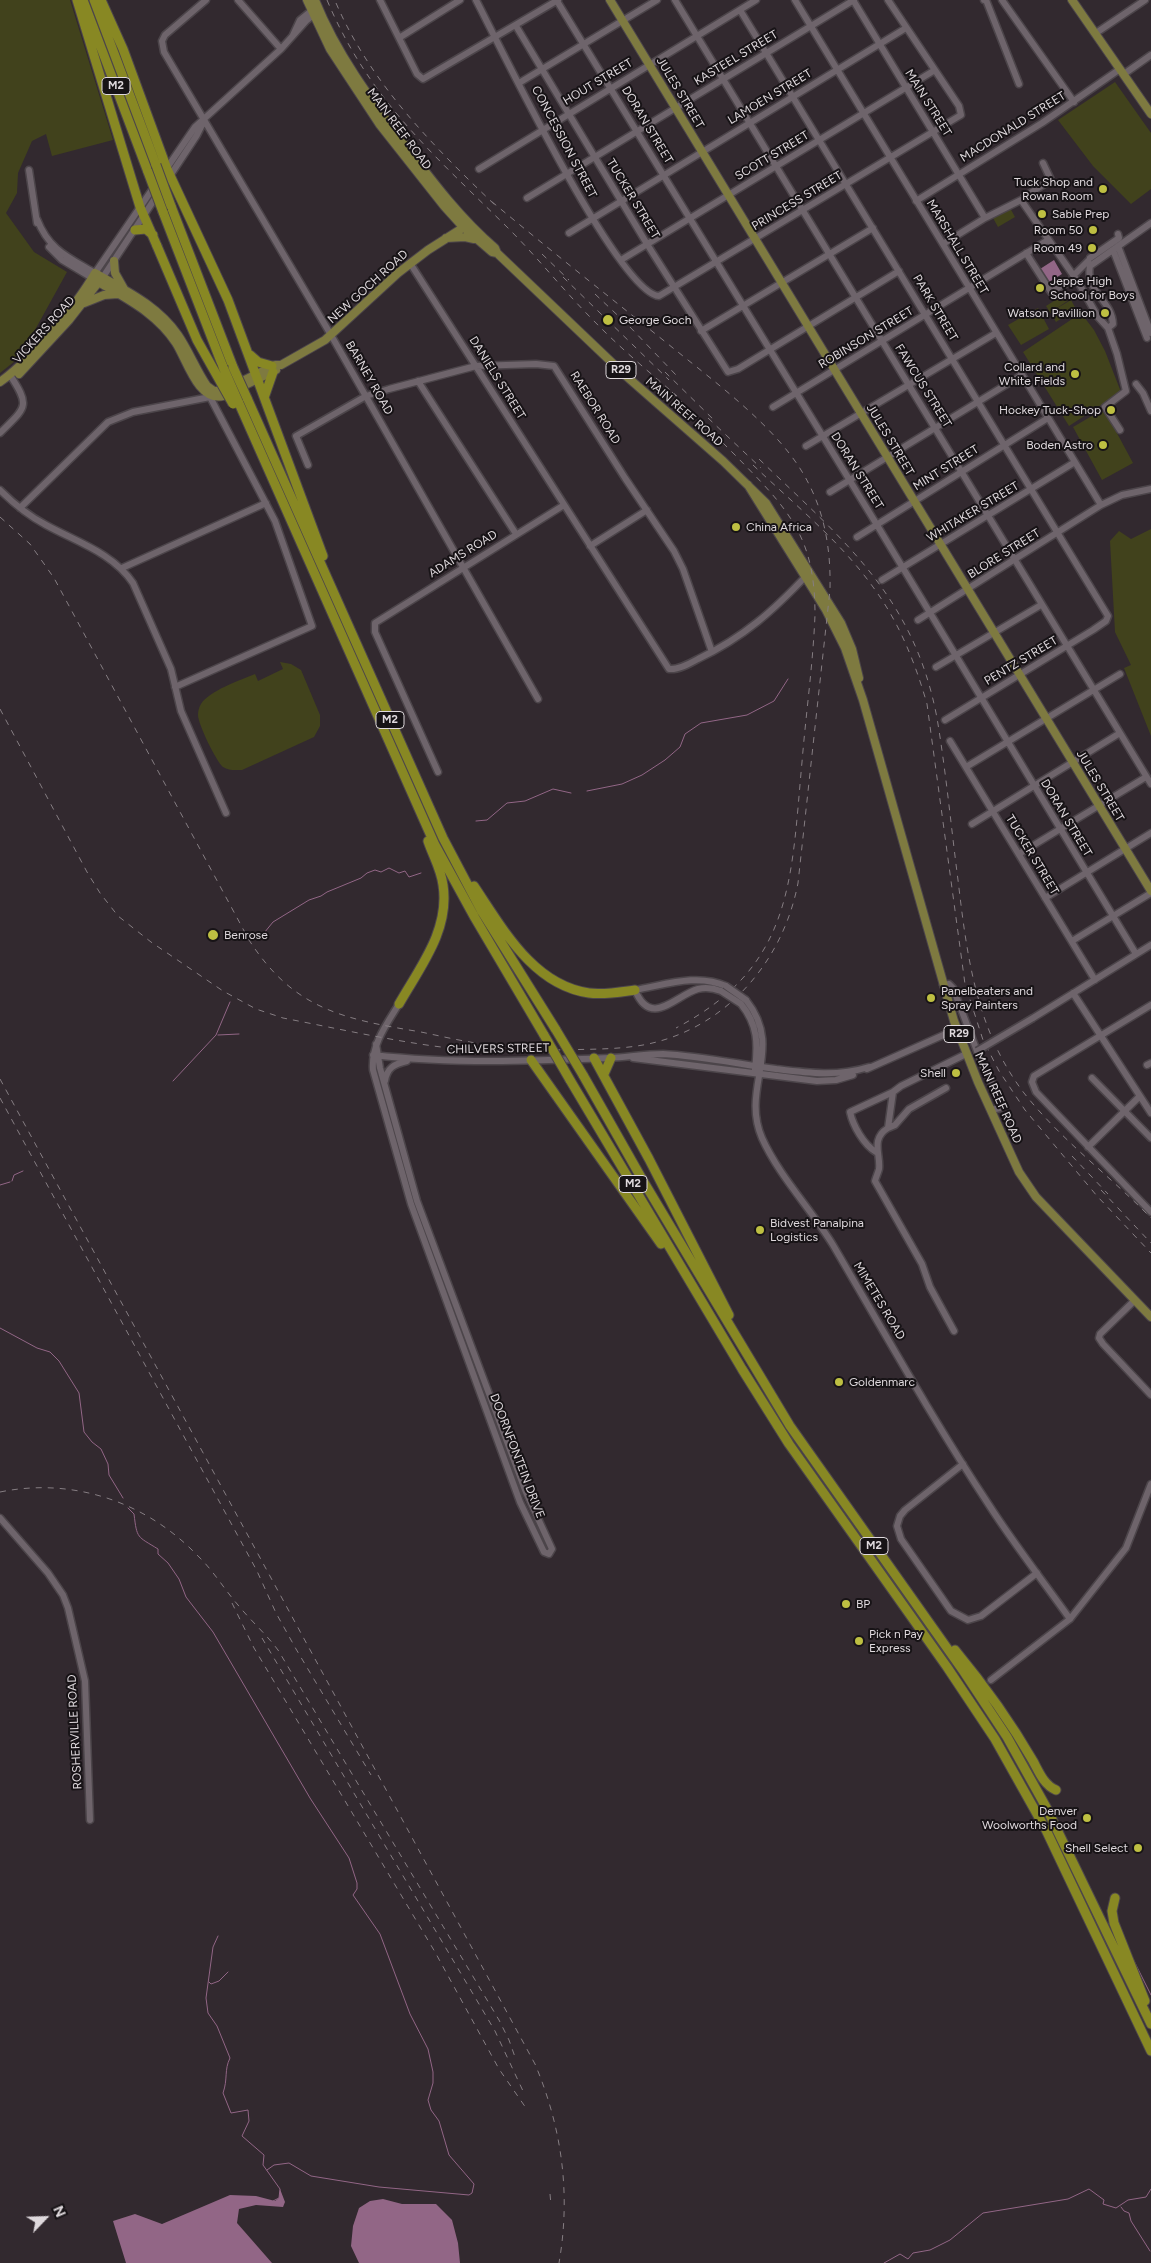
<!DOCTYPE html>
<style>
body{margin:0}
#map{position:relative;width:1151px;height:2263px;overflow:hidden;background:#32292f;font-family:Figtree,sans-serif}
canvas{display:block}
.north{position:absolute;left:20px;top:2193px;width:50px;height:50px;-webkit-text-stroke:4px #171316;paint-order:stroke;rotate:66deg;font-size:14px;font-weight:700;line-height:20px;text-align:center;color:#dfd9dd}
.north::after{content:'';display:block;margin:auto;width:18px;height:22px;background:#dfd9dd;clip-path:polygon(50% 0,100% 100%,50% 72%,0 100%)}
</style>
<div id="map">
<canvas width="1151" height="2263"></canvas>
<div class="north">N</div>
</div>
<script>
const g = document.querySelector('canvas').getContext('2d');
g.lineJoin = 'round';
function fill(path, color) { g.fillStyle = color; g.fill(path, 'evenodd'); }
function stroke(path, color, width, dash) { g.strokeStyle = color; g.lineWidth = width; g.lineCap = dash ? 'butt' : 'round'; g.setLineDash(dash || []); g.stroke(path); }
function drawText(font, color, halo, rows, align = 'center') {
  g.font = font + ' Figtree,sans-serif'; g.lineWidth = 4; g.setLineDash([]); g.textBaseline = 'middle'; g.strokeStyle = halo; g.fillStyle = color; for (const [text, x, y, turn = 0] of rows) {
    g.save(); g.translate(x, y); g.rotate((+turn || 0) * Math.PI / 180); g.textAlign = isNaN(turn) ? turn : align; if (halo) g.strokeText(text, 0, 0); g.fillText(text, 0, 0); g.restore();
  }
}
const green = new Path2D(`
 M0,0H70L113,140L52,156L46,134L32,141L18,173L17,193L6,213L34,252L67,272L20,357L0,373Z
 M1115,82L1151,133V189L1131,204L1093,166L1058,120Z
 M1010,208L1015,217L998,227L993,218Z
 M1065,294L1069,300L1054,310L1071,300L1076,309L1056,322L1046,306Z
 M1038,308L1049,329L1021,345L1008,325Z
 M1081,313L1094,330L1105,351L1121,392L1069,426L1023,352Z
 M1104,409L1133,463L1102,480L1073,427Z
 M1151,529V736L1124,668L1131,665L1115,632L1110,541L1119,531L1131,539Z
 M280,662L291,664L301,670L320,715V726L314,737L242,770C235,770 229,771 223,767C216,761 198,724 198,715C198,711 199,707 201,704C209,691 240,680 255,674L258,681L283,669Z`);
const water = new Path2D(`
 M1054,260L1062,274L1049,282L1040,269Z
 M280,2189L285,2202L283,2207L256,2205L239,2209L237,2223L272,2263H126L113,2221L135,2214L162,2224L230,2195L256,2196L275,2201L279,2198Z
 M383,2199L402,2204H436L452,2220L458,2243L460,2263H359L351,2246L353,2226L359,2208L370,2201Z`);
const stream = new Path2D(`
 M587,791L622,784L642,775L665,760L680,747L685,734L701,723L747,715L774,701L788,679
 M476,821L487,820L507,803L525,801L553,789L571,793
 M260,938L273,922L309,900L321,896L327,892L361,878L367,873L375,870L381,872L389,868L399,873L405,871L409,877L421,873
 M218,1035L239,1034
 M173,1081L216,1035L230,1002
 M12,1181L14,1175L23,1171
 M0,1185L10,1182
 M0,1328L37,1348L50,1352L59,1361L79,1393L84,1432L92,1442L101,1449L108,1464L109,1475L123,1498
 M128,1508L134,1514C137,1539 137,1536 158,1549V1554L168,1563L179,1579L186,1597L213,1632L310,1798L349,1858L357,1883V1889L353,1895L380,1934L410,2014L428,2049L433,2072V2083L428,2100L431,2110L439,2121L449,2155L474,2184L472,2193L469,2195L379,2187L311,2176L289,2163L274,2165L267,2170
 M218,1936L213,1947L206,1998L208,2013L217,2026L230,2058C224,2070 228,2079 223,2093L231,2113L248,2110L249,2121L242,2136L264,2155L263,2165L280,2189L279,2198L273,2201
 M1131,1955L1151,1995
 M209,1982L211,1984L219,1981L228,1972
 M1121,2207L1124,2211L1129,2213L1131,2221L1150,2251
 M884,2263L900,2254L908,2259L913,2253L930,2250L950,2240L983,2213L1068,2199L1089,2189L1104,2200L1103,2204L1116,2208L1128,2200L1146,2197L1151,2189`);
const minor = new Path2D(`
 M206,0L165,35L162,41L164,52L331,335L538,699
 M238,0L281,49
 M380,0L417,74L423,79L558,0
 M476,0C499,44 618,293 659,296L961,115L959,106L888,0
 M675,0L1151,784
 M795,0L1101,505
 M853,0L985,218
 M984,0H986L1019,84
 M1002,0L1074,102
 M557,1L877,525L1136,954
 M740,10L1108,616L1106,621L1093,630L945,720
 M516,26L647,244L728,372L738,369L899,271
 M1096,33L1145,0
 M293,35L300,20L316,7
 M399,38L460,0
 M1124,74L1151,55
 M519,83L657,0
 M479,169L756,0
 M29,170L37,223
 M527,198L854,0
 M916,201L1042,123L1120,69
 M1023,201L1024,197L1051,180L1043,163
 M37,219C49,250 68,257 95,273L195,127L281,49L306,21L316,13
 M569,233L906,28
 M943,244L985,218L1021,200L1078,282L1098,317L1108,328L1113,324C1112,300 1085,292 1090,266L1151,223
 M1118,246L1151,333
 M49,247L62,260L92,278
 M1113,250L1147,338
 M1026,253L1051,292L1075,278
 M1090,258L1119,238L1118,234
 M621,260L935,70
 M410,263L669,669C678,670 689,664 698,659C744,637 773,611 808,574
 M1074,275L1088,261
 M103,277L197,135L203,123
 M1108,328L1117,354L1126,391L1105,407L1120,430
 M701,331L873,228
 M418,381L516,534
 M1136,384L1143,393L1151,411
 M773,407L1048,240
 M0,433C26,407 31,407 10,375
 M806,446L996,333
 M308,465L296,436L366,396L389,389L476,366L536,364L554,366L625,478L674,551L683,569L712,652
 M0,490C14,504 29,516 46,525C77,542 113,553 133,583L171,669L181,711L226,813
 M830,492L1022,375
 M20,508L108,422L133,412L210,397
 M857,537L1048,418
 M590,546L647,510
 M122,568L266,503
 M882,580L1075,462
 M918,620L1101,505L1122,495L1151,489
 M936,667L1041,605
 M175,687L312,626L275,521L210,397L209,390
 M950,741L1095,980
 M966,767L1120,674
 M438,772L375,632V623L564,505
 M972,824L1120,733
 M1019,854L1146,777
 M1045,898L1151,833
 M1072,941L1151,893
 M943,985L949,984L953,988L977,1051L1001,1103L1000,1108L991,1110
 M721,991C713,988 706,987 698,989C676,995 651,1029 635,990C665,985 697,973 726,986
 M1073,993L1151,1113
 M746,1000C785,1049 740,1087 762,1138C779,1176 811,1209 833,1245C884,1332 933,1420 989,1505C1014,1544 1043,1581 1070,1619
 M741,1004C758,1025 758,1044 755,1069
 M1151,1005L1034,1076L1032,1082L1036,1092L1151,1212
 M1033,1018L1151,945
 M376,1044L380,1068L417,1201L525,1490L552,1549L549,1554L544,1552L520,1502L411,1204L373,1070C371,1045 386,1025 399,1004
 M373,1055C452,1064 531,1061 610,1058C628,1057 645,1054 663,1054C701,1056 738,1064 776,1069C808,1073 837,1077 869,1067
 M633,1058L817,1081L836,1080L853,1075
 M1147,1065L1151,1063
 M867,1069L957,1029
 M1092,1078L1151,1138
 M385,1081C387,1068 394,1064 407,1061
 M888,1128L895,1125L909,1109L946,1088
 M1088,1147L1140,1096
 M876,1152C864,1145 853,1126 850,1112L893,1092
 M1135,1300L1100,1334L1099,1338L1103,1344L1151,1395
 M954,1331L930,1287L922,1264L875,1181C876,1177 878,1173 879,1169C881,1155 870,1139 888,1128L893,1092L901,1086L966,1054
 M963,1464L905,1510L900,1516L897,1526L901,1539L951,1611L968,1620L981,1616L1037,1573
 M0,1518L48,1573L63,1595L68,1608L85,1681L90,1820
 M991,1680L1070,1619L1085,1600L1126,1548L1151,1484`);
const major = new Path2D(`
 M307,0L330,49L380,125L444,206L463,227L492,252L497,253
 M315,0C336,53 371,100 405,145C433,182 460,218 495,248L497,253L625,375L723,461L766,503L841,623L852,649L859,678
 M610,0L1151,891
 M1072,0L1151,114
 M446,238L465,237L474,239
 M114,261L115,273L124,289
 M92,278C124,298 155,311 176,343C187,360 198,402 223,396L276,370
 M84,303L104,295L118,294
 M19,374L69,320L101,279
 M0,382C31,360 76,306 95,273C126,291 157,305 178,335C189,351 196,370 207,386L214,391H222L275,365H281L325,340L398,273L428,250L469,224
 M748,485L826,610L845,648L863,700L954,1021L978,1082L1019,1172L1036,1197L1151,1317`);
const highway = new Path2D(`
 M77,0L140,207L157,246
 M83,0L148,172
 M94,0L156,165
 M101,0L123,49L167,169L228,300L323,556
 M171,206L233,367
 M163,212L223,367
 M135,230L146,229L153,235
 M250,355L258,362L272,366
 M265,395L273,372
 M247,398L443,838L481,910L556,1030
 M238,401L435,845L475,918L544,1035
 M474,886C503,929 533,985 589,993C604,995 620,992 635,990
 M399,1004C420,967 450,930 443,885C441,869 433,856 428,841
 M594,1058L649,1159L729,1315
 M531,1060L661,1244
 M604,1074L611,1058
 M583,1075L642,1179L790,1426L964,1672L1007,1737L1046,1807L1151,2024
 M570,1080L742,1369L789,1444L947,1667L995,1739L1046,1830L1151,2051
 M955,1650C984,1685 1010,1721 1033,1761C1039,1772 1044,1785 1056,1790
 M1115,1898L1112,1911L1114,1923L1145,2001`);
const rail = new Path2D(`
 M327,0C369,100 434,155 509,229C538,258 564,291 593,320C619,347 649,372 677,396
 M336,3C371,84 433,146 496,206
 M542,254L569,280
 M563,277L669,380
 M595,294L629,326L676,375
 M665,372L715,421
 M672,392C694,414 715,435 737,457C763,484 792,511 805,547C813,569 815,592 815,615C813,664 806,713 802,762C791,880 794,966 676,1028
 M708,418L761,468
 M759,459C843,540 914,596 937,718C946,772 951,826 958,880C967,956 976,1030 1024,1093C1061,1140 1110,1176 1151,1218
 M753,465C794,504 840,541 873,587C899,622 915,662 927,704L965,984L983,1040L999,1071L1025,1110L1097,1196L1151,1253
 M0,517L30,544L54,578L249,940C294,1010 344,1019 421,1032C445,1037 469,1043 493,1045
 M0,709L87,872L100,893L118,916L151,942L223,991L256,1009L283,1018C340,1029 401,1043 458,1049C491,1053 524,1050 557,1050C585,1049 615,1050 643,1045C725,1030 783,962 798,883L830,590C831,547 824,507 801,470C773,425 715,382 673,348C612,299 551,251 491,201
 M0,1079L535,2064C562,2128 571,2194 559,2263
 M0,1098L257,1571L276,1613L296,1649L371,1775
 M1072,1156L1108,1194
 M1101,1190L1151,1243
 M0,1492C73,1477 146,1502 197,1555C213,1570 224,1589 238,1605C251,1621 266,1634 278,1650L499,2020L509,2040L515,2057
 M232,1603L254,1648L435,1952L499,2069L526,2108
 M262,1638L495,2031L523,2091
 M550,2194L551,2205`);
const minorBridge = new Path2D(`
 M726,986L746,1000
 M721,991L741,1004
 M977,1051L1033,1018`);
const highwayBridge = new Path2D(`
 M156,165L171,206
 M148,172L163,212
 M157,246L197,340L233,404
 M223,367L238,401
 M233,367L247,398
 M556,1030L583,1075
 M544,1035L570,1080`);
const markers = [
 [1103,189,5,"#bebf42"],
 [1042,214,5,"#bebf42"],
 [1093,230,5,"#bebf42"],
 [1092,248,5,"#bebf42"],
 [1040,288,5,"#bebf42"],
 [1105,313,5,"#bebf42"],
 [608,320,6,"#bebf42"],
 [1075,374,5,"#bebf42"],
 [1111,410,5,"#bebf42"],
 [1103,445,5,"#bebf42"],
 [736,527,5,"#bebf42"],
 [213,935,6,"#bebf42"],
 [931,998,5,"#bebf42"],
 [956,1073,5,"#bebf42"],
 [760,1230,5,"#bebf42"],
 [839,1382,5,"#bebf42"],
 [846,1604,5,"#bebf42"],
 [859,1641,5,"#bebf42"],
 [1087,1818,5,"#bebf42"],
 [1138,1848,5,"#bebf42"]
];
const shields = [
 [116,86,28],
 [621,370,30],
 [390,720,28],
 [959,1034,30],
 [633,1184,28],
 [874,1546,28]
];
const shieldNames = [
 ["M2",116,86],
 ["R29",621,370],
 ["M2",390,720],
 ["R29",959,1034],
 ["M2",633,1184],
 ["M2",874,1546]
];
const streetNames = [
 ["KASTEEL STREET",736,58,-31],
 ["HOUT STREET",598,82,-31],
 ["JULES STREET",680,93,59],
 ["LAMOEN STREET",770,97,-31],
 ["MAIN STREET",928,103,58],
 ["DORAN STREET",647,125,59],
 ["MACDONALD STREET",1013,127,-32],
 ["MAIN REEF ROAD",399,129,53],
 ["CONCESSION STREET",564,142,62],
 ["SCOTT STREET",772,156,-31],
 ["TUCKER STREET",633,199,59],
 ["PRINCESS STREET",797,201,-31],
 ["MARSHALL STREET",957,247,59],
 ["NEW GOCH ROAD",368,287,-42],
 ["PARK STREET",935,308,59],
 ["VICKERS ROAD",44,330,-48],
 ["ROBINSON STREET",866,338,-31],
 ["BARNEY ROAD",369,378,60],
 ["DANIELS STREET",497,378,58],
 ["FAWCUS STREET",923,386,58],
 ["RAEBOR ROAD",595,408,58],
 ["MAIN REEF ROAD",684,412,41],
 ["JULES STREET",890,440,59],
 ["MINT STREET",946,468,-32],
 ["DORAN STREET",857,471,58],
 ["WHITAKER STREET",973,512,-31],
 ["ADAMS ROAD",463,554,-32],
 ["BLORE STREET",1004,554,-32],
 ["PENTZ STREET",1021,661,-31],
 ["JULES STREET",1100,786,59],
 ["DORAN STREET",1066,818,59],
 ["TUCKER STREET",1032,855,59],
 ["CHILVERS STREET",498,1049,-1],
 ["MAIN REEF ROAD",998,1098,66],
 ["MIMETES ROAD",879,1301,59],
 ["DOORNFONTEIN DRIVE",517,1456,69],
 ["ROSHERVILLE ROAD",75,1732,-93]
];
const poiNames = [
 ["Tuck Shop and",1093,182],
 ["Rowan Room",1093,196],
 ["Sable Prep",1052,214,"left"],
 ["Room 50",1083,230],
 ["Room 49",1082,248],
 ["Jeppe High",1050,281,"left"],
 ["School for Boys",1050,295,"left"],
 ["Watson Pavillion",1095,313],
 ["George Goch",619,320,"left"],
 ["Collard and",1065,367],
 ["White Fields",1065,381],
 ["Hockey Tuck-Shop",1101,410],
 ["Boden Astro",1093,445],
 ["China Africa",746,527,"left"],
 ["Benrose",224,935,"left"],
 ["Panelbeaters and",941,991,"left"],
 ["Spray Painters",941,1005,"left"],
 ["Shell",946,1073],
 ["Bidvest Panalpina",770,1223,"left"],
 ["Logistics",770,1237,"left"],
 ["Goldenmarc",849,1382,"left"],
 ["BP",856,1604,"left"],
 ["Pick n Pay",869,1634,"left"],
 ["Express",869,1648,"left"],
 ["Denver",1077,1811],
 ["Woolworths Food",1077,1825],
 ["Shell Select",1128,1848]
];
fill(green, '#41421c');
fill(water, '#926686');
stroke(stream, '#926686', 1);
stroke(minor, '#4c454a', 9);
stroke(major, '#4c454a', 10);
stroke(highway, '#4c454a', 11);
stroke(minor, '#6e646b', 6);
stroke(major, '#7e7a40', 8);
stroke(highway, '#888823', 9);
stroke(rail, '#867e83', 1, [6, 6]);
stroke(minorBridge, '#4c454a', 9, []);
stroke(highwayBridge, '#4c454a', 11, []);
stroke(minorBridge, '#6e646b', 6);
stroke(highwayBridge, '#888823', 9);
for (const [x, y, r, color] of markers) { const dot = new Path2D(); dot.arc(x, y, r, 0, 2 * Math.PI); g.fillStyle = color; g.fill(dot); stroke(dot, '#171316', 2); }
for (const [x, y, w] of shields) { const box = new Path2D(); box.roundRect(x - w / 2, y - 8.5, w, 17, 4); g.fillStyle = '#171316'; g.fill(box); stroke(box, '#dfd9dd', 1); }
drawText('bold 11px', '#dfd9dd', null, shieldNames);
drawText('12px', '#dfd9dd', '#171316', streetNames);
drawText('12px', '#dfd9dd', '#171316', poiNames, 'right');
</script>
